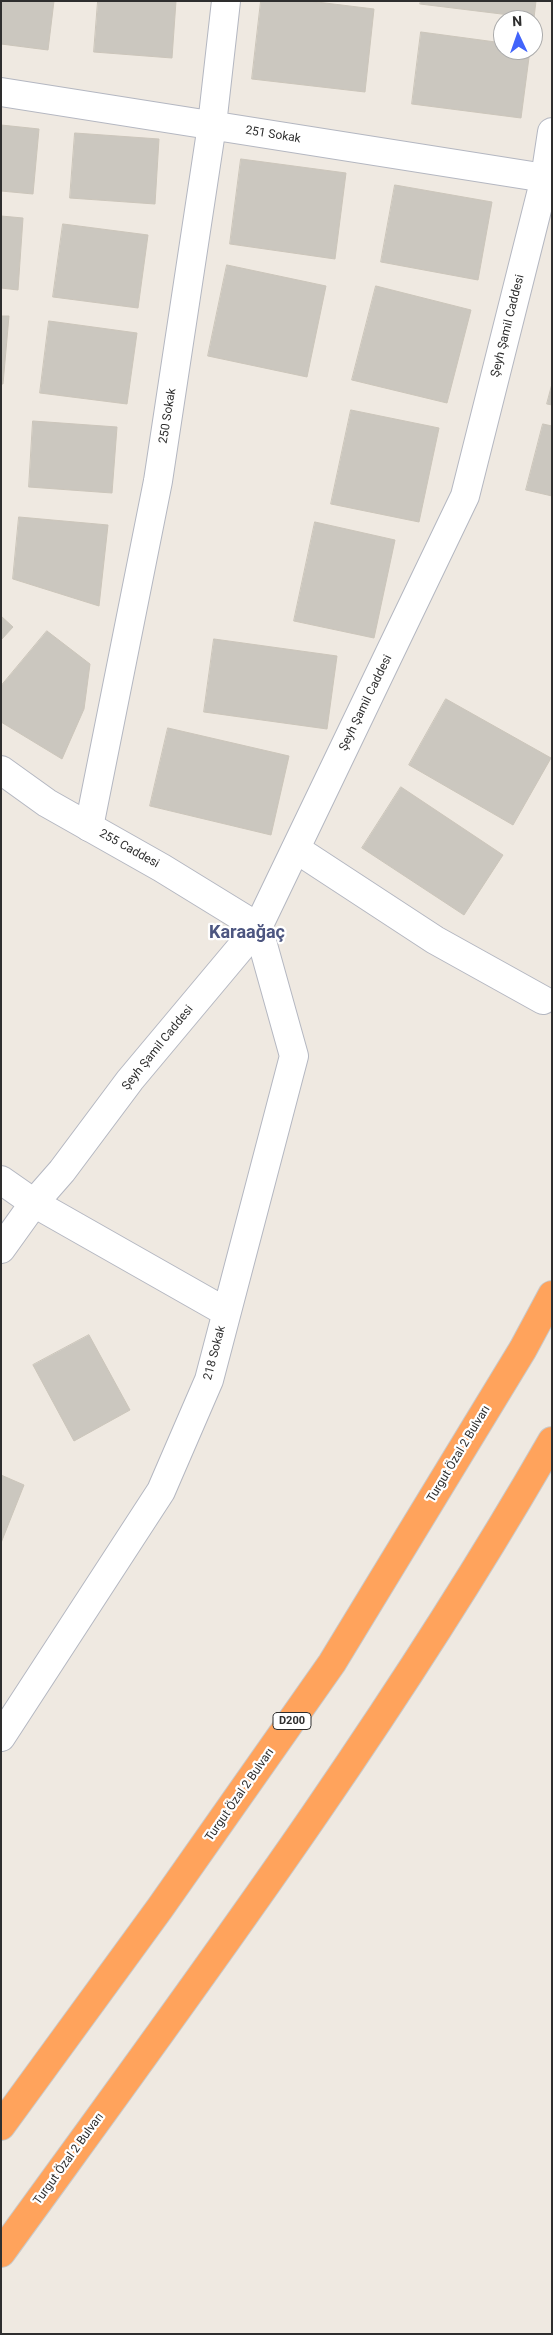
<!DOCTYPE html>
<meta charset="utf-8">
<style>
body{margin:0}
#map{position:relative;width:553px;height:2335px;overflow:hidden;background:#efe9e1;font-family:Roboto,sans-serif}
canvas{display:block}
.frame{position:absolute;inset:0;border:2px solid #2e2e2e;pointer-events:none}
.north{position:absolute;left:493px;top:10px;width:50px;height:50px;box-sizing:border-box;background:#fff;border:1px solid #ababab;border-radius:50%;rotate:357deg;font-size:14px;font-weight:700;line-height:20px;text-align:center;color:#2e2e2e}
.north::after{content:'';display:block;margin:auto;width:18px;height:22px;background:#4264fb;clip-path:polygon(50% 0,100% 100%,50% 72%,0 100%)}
</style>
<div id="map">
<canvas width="553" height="2335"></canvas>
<div class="frame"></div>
<div class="north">N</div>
</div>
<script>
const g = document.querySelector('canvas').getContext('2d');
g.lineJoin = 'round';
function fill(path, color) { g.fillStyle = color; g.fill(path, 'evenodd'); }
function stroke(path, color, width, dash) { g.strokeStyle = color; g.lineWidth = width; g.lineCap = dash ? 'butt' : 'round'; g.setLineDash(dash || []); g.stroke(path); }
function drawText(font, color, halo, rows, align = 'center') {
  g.font = font + ' Roboto,sans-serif'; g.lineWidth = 4.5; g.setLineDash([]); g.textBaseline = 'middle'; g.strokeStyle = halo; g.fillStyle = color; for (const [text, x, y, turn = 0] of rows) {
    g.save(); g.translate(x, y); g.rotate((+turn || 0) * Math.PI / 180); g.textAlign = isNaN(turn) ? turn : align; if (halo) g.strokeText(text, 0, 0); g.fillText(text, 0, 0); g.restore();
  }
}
const building = new Path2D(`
 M1,1H54L48,50L1,44Z
 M98,1H176L172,58L94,52Z
 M261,1H309L374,9L365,92L252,79Z
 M421,1H536L534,18L420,4Z
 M421,32L503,43V50H530L521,118L412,104Z
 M1,125L39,129L33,194L1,191Z
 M75,133L159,139L155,204L70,198Z
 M241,159L346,173L335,259L230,244Z
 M395,185L492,202L478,280L381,262Z
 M1,216L23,218L18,290L1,288Z
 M63,224L148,235L138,308L53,297Z
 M227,265L326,286L307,377L208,356Z
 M376,286L471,310L447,403L352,380Z
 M1,316H9L3,384H1Z
 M49,321L137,333L127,404L40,393Z
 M552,384V405L547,404Z
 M351,410L439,428L419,522L331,504Z
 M33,421L117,427L112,493L29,487Z
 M543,424L552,426V496L526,490Z
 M19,517L108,525L99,606L13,579Z
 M315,522L395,540L374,638L294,621Z
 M1,616L13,627L1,640Z
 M47,631L90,664L84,709L62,759L1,722V686Z
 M214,639L337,656L327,729L204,712Z
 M446,699L551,758L513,825L409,765Z
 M168,728L289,756L271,835L150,806Z
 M401,787L503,855L464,915L362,848Z
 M89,1335L130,1410L74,1441L33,1365Z
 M1,1475L24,1485L1,1543Z`);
const street = new Path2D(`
 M1,92L545,178
 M89,827L158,481L212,125L226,1
 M296,849L435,940L543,1000
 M1,1180L34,1203L226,1312
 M1,1737L161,1491L209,1380L294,1056L258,927`);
const secondary = new Path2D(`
 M1,770L47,803L162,868L258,927
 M1,1249L34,1203L62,1171L130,1080L258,927L465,496L545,178L552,132`);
const highway = new Path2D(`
 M1,2126L160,1908L332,1663L523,1349L552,1295
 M1,2253C193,1988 389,1725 552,1441`);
const shields = [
 [292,1721,38]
];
const shieldNames = [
 ["D200",292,1721]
];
const streetNames = [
 ["251 Sokak",273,135,9],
 ["Şeyh Şamil Caddesi",508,326,-76],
 ["250 Sokak",168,416,-81],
 ["Şeyh Şamil Caddesi",366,703,-64],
 ["255 Caddesi",129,849,29],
 ["Şeyh Şamil Caddesi",158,1048,-51],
 ["218 Sokak",215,1353,-75],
 ["Turgut Özal 2 Bulvarı",459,1454,-59],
 ["Turgut Özal 2 Bulvarı",240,1795,-55],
 ["Turgut Özal 2 Bulvarı",69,2159,-54]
];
const districtNames = [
 ["Karaağaç",247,933]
];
fill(building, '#cbc7bf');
stroke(building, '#cbc5ba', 1);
stroke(street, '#b4b7c1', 30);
stroke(secondary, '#b4b7c1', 30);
stroke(highway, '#c9c9c9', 30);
stroke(street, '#fff', 28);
stroke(secondary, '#fff', 28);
stroke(highway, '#ffa35c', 28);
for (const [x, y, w] of shields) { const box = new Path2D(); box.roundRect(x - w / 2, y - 8.5, w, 17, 4); g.fillStyle = '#fff'; g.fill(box); stroke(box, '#2e2e2e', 1); }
drawText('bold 11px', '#2e2e2e', null, shieldNames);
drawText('12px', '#2e2e2e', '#fff', streetNames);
drawText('bold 18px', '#4d5680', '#fff', districtNames);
</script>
